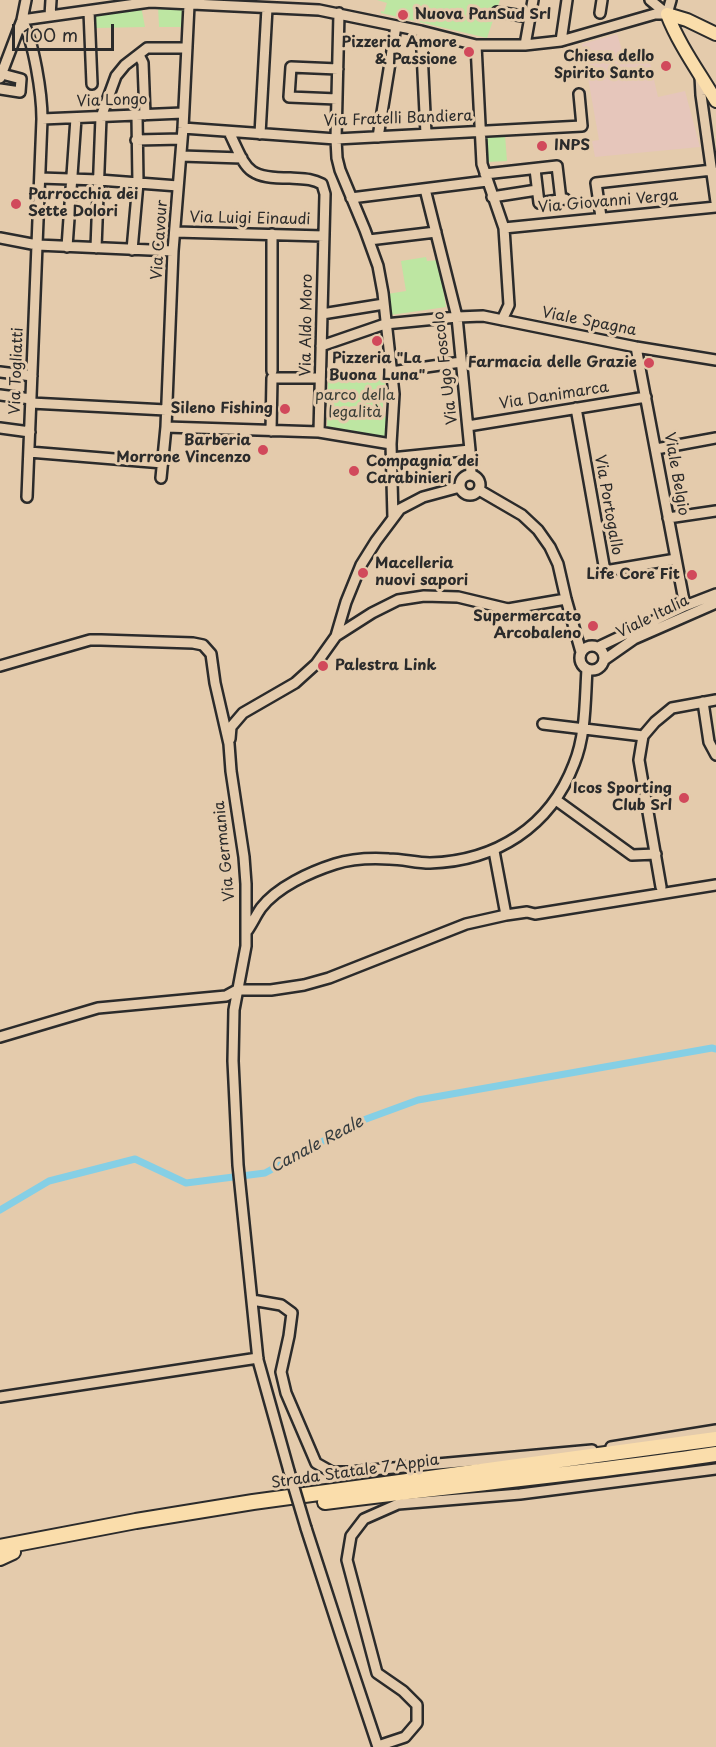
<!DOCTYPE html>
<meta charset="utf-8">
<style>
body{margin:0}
#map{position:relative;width:716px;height:1747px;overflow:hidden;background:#e4cbac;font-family:"Playpen Sans",sans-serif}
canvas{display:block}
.scale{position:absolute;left:12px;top:24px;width:102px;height:27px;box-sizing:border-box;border:3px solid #2b2b2b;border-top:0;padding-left:8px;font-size:18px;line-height:21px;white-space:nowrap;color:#2b2b2b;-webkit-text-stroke:4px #e4cbac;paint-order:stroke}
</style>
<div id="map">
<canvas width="716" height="1747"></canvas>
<div class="scale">100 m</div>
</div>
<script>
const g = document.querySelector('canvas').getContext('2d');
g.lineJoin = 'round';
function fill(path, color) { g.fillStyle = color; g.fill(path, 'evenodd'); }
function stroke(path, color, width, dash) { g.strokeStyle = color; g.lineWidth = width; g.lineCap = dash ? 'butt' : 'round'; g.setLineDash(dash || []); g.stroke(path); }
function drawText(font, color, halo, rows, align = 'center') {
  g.font = font + ' "Playpen Sans",sans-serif'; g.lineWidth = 6; g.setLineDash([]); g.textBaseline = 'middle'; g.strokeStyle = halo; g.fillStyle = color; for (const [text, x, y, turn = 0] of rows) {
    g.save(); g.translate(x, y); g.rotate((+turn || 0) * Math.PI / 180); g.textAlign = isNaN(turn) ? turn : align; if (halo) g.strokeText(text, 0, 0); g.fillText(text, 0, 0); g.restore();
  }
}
const built = new Path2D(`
 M617,34L626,63L649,58L658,97L685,91L700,147L595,157L592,141L599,140L582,44Z`);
const green = new Path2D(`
 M377,0H500L487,38L381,13V11L384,12L387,3Z
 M158,5L184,7L183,27H159Z
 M141,6L145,27L96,28L95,12Z
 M505,135L507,161L487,162L485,136Z
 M426,257L427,261L438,260L446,307L391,315L387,294L406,291L401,261Z
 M387,375L383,392V416L387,417L388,437L327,429L328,381Z`);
const canal = new Path2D(`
 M0,1210L49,1181L135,1159L186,1183L265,1173L358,1122L418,1100L712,1048L716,1049`);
const minor = new Path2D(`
 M650,0L667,14
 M89,11L92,84
 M497,12L529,17
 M339,13L336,139L337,158L340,170L365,230L378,266L383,293L394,394L391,444L393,518
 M600,13L602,0
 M667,14L671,0
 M50,16L51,0
 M22,20L150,2L319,10L421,31L476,45H525L561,41L655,14H667
 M22,20C34,42 42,94 42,119L27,497
 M421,31L426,134
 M561,41L567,0
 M476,45L482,164L504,228L509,305L502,320
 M525,45L533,0
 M139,55L143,63L145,115
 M700,76L701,95L716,202
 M0,78L22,20L26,0
 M0,89L20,92L21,79L2,74
 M337,99L289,97L291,67L338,69
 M42,119L183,113
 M183,128L336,139L582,126L579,94
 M229,132C247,169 245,178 290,178C302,179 311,178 322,184L325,194L319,432
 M260,134L267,8
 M378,137L396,26
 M136,140L182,139
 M181,156L242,158
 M535,169L539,203L565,199
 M485,174L557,166L561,200
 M40,178L99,180L178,186
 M425,189L457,317L470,450L471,475
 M492,197L537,190
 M351,198L487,181
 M601,217L596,183L712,170
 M504,228L716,207
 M175,232L324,236
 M0,238L37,245L173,251
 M369,240L436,232
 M67,247L76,118
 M96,248L101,117L116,76L125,65L147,48H187
 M132,250L138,183L137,116
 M322,314L384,304
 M321,346L385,324L457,317L483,316L636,347L716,360
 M636,347L685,606
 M272,371V234
 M0,372L32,376
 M391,372L461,362
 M0,395L31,399
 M31,403L166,410
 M576,408L605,571L676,559
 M468,426L646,397
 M166,427L319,432L391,444
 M0,428L30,432
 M271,431L272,378H320
 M656,449L716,438
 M29,452L163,463
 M391,458L470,450
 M460 485a10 10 0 1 1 20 0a10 10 0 1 1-20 0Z
 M161,478L166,427L173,251L183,128L189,5
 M479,490L522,515L538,530L550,547L558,564L566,599L581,652
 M668,518L716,511
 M336,636L372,613L398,600L424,596L458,597L508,609L566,599
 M580 658a12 12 0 1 1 24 0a12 12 0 1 1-24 0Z
 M598,647L685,606L716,594
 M604,660L634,639L716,603
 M0,666L90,640H101L193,643L203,645L211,654L215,683L229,744L231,771L244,857L246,884V946L234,1010L233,1061L238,1165L258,1360L289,1471
 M703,702L709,742L716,755
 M543,724L643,736
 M230,739L231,727L243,713L295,683L316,664L336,636L346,602L361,565L376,541L400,509L423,497L460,487
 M556,800L632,855L656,854
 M494,851L506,915
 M661,887L639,760L643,736L655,722L672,708L716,700
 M247,931C252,924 256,915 261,908C277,887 310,872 335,864C351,859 372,858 389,859C403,859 416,863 430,863C496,861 550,827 574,764C586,735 585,700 587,669
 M0,1037L98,1008L226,996L237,990H271L304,985L329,978L466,924L506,915L527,912L535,914L716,885
 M252,1300L281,1305L292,1313L289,1336L281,1372L286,1393L316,1463L332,1472H349L592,1450
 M0,1397L258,1358
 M611,1447L716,1430
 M306,1528L341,1636L378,1747
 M378,1746L405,1737L417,1723V1705L403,1691L377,1673L347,1560L351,1536L364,1519L398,1504L520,1494L716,1469`);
const major = new Path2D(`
 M667,14C679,45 699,72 716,101
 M667,14L687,20L716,34`);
const highway = new Path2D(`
 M325,1502C455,1485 586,1474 716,1454
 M0,1547L136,1521L253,1502L716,1439
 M0,1558L13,1552`);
const minorBridge = new Path2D(`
 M289,1471L306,1528`);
const markers = [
 [403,15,6,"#d1495b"],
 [469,52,6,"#d1495b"],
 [666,66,6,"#d1495b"],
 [542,146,6,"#d1495b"],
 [16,204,6,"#d1495b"],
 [377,341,6,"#d1495b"],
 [649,363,6,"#d1495b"],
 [285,409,6,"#d1495b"],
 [263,450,6,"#d1495b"],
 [354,471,6,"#d1495b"],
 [363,573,6,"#d1495b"],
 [692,575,6,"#d1495b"],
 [593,626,6,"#d1495b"],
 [323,666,6,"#d1495b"],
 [684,798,6,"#d1495b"]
];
const poiNames = [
 ["Nuova PanSud Srl",415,15,"left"],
 ["Pizzeria Amore",457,43],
 ["& Passione",457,60],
 ["Chiesa dello",654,57],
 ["Spirito Santo",654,74],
 ["INPS",554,146,"left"],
 ["Parrocchia dei",28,195,"left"],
 ["Sette Dolori",28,212,"left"],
 ["Pizzeria \"La",377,359,"center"],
 ["Buona Luna\"",377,376,"center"],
 ["Farmacia delle Grazie",637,363],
 ["Sileno Fishing",273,409],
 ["Barberia",251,441],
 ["Morrone Vincenzo",251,458],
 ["Compagnia dei",366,462,"left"],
 ["Carabinieri",366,479,"left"],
 ["Macelleria",375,564,"left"],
 ["nuovi sapori",375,581,"left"],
 ["Life Core Fit",680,575],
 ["Supermercato",581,617],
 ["Arcobaleno",581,634],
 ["Palestra Link",335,666,"left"],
 ["Icos Sporting",672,789],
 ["Club Srl",672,806]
];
const streetNames = [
 ["Via Longo",112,101,-2],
 ["Via Fratelli Bandiera",398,119,-2],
 ["Via Giovanni Verga",608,202,-5],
 ["Via Luigi Einaudi",250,219,1],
 ["Via Cavour",160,240,-86],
 ["Viale Spagna",589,322,11],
 ["Via Aldo Moro",307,325,-89],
 ["Via Ugo Foscolo",446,368,-97],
 ["Via Togliatti",17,371,-88],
 ["Via Danimarca",554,396,-9],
 ["Viale Belgio",676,474,80],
 ["Via Portogallo",608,505,80],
 ["Viale Italia",653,617,-26],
 ["Via Germania",225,851,-96],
 ["Strada Statale 7 Appia",355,1472,-8]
];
const parkNames = [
 ["parco della",355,396],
 ["legalità",355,413]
];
const waterNames = [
 ["Canale Reale",317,1145,-28]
];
fill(built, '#e6c6bb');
fill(green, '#bde6a2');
stroke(canal, '#85cfe5', 7);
stroke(minor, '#2b2b2b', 14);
stroke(major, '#2b2b2b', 16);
stroke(highway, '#2b2b2b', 18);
stroke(minor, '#e4cbac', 9);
stroke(major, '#faddab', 12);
stroke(highway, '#faddab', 14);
stroke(minorBridge, '#2b2b2b', 14, []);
stroke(minorBridge, '#e4cbac', 9);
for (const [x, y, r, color] of markers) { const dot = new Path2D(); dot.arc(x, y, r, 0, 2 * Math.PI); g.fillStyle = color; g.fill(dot); stroke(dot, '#e4cbac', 2); }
drawText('bold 15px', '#2b2b2b', '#e4cbac', poiNames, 'right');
drawText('15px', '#2b2b2b', '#e4cbac', streetNames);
drawText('15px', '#3a3e37', '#e4cbac', parkNames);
drawText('italic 16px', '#343b3e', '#e4cbac', waterNames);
</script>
